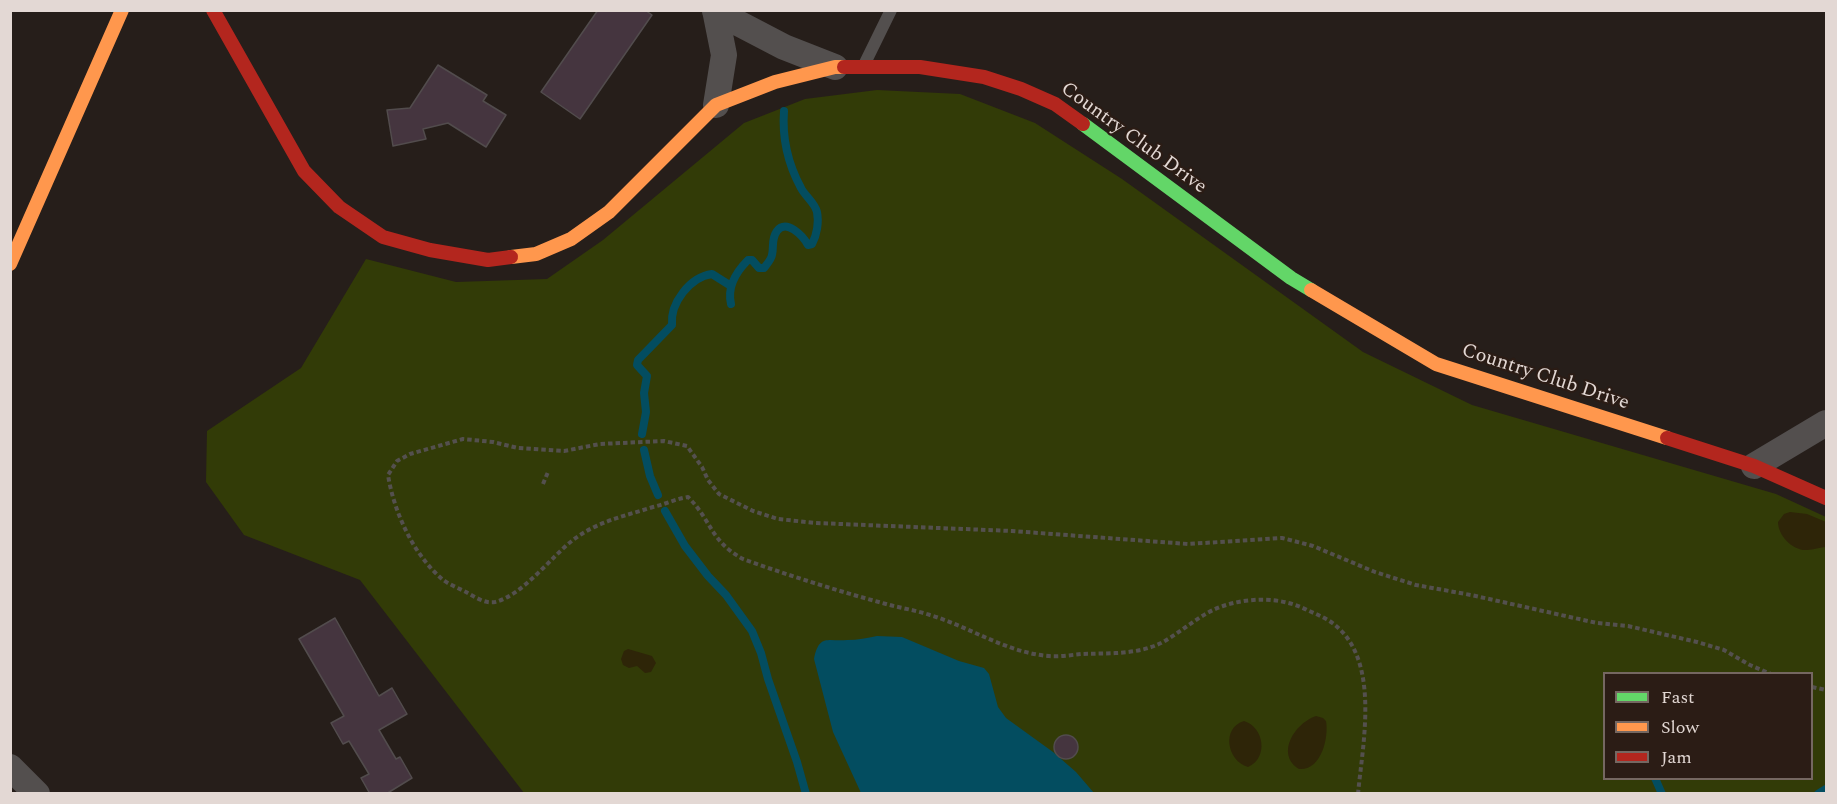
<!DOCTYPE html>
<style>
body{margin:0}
#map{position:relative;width:1837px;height:804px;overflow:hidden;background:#261e1a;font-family:Spectral,serif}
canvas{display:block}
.frame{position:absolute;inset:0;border:12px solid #e3d8d4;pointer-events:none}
.legend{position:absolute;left:1603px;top:672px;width:210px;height:108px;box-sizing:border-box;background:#2b1c15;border:2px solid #756761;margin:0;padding:8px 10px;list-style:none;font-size:18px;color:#e3d8d4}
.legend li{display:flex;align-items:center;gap:12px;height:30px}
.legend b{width:30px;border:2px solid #756761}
</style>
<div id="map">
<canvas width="1837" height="804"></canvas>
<div class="frame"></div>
<ul class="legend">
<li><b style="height:8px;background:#63d668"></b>Fast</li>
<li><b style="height:8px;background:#ff974d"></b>Slow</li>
<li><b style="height:8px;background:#b3261e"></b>Jam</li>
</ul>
</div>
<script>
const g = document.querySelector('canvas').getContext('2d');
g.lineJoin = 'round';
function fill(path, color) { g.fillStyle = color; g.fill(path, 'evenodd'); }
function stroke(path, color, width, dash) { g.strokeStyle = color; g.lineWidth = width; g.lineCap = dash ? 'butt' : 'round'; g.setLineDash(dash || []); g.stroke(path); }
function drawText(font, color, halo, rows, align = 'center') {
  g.font = font + ' Spectral,serif'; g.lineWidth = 4.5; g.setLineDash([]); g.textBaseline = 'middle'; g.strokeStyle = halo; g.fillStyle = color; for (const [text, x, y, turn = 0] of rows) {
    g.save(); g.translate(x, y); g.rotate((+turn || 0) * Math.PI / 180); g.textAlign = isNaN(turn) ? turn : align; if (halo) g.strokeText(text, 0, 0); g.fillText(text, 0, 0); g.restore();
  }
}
const green = new Path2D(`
 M877,90L960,94L1035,123L1122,179L1363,352L1472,405L1776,494L1826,517V793H524L360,580L244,535L206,482L207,431L301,368L366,259L456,282L547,279L603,240L744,123L805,99ZM1604,674H1812V778H1604Z`);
const sand = new Path2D(`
 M1790,512L1807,514L1826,522V547C1820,547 1814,550 1807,550C1793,551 1778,536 1778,522L1784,514Z
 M628,649L652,656L656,663L651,672L645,673L637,666L629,668L623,665L621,659L624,651Z
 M1316,716L1323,718L1326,721C1329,738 1321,771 1299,769C1275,754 1295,723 1316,716Z
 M1244,721C1264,727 1269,758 1248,767C1227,761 1221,728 1244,721Z`);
const water = new Path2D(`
 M877,636L902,637L959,661L984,668L989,674L998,707L1006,718L1053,752L1076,772L1094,793H861L833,732L814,659C819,633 829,642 847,640C858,640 867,638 877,636Z`);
const stream = new Path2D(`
 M731,304C727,287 736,272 748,260H752L759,268H764C767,264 771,260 772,255C774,247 771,239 777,231C786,218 803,236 808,245L812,244C817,235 819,222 817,212C815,203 805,196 801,188C788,164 782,138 784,111
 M642,434L646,412L644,393L647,376L637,365L638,360L672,325C670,303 690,277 712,274L731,286
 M644,450L650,476L658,495
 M665,511L685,546L708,576L726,595L752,631L761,653L768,679L797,762L806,794
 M1655,778L1662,794
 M1818,794L1826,789`);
const building = new Path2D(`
 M598,10H645L652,15L580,119L541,92Z
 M438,65L487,95L483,101L506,115L486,147L448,123L423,129L426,139L393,146L387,110L410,108Z
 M335,618L379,696L392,688L407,714L379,730L396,759L400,757L412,778L386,794H370L361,778L369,774L349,741L343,744L331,723L344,716L299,639Z
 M1054 747a12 12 0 1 1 24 0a12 12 0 1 1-24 0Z`);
const path = new Path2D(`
 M543,484L548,472
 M1812,687L1826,690
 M1358,794C1363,740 1382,654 1328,620C1321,616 1314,613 1307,610C1282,597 1250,597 1223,606C1201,613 1182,632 1161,643C1137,655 1107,653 1081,654C1071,655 1060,657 1049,656C1007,653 970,627 930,615C915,610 900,608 886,604C838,591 790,576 743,559C710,541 712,521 688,497C675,499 666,504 653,507C625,516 598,521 573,540C551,557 523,595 495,602C485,604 475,597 466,592C458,588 448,584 442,579C413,554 394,512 388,475L397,461L410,454L463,439L493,442L518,448L564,451L600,444L664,441L687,446L702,467L708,480L719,494L753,511L778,519L816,523L1012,531L1188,544L1282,538L1313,546L1375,572L1416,585L1471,595L1597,623L1628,626L1697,642L1724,650L1750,665L1771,674`);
const lane = new Path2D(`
 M865,63L891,10`);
const street = new Path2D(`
 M715,10L724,55L716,105
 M715,11L784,47L835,67
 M1754,466L1826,423
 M10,767L37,794`);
const fast = new Path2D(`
 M1083,124L1291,278L1311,290`);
const slow = new Path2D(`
 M511,257L536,254L571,239L609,212L716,105L775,82L835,67H844
 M10,264L122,10
 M1311,290L1436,364L1667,438`);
const jam = new Path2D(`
 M213,10L304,171L339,207L383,237L430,250L488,260L511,257
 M844,67H920L984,77L1021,89L1055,104L1083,124
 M1667,438L1754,466L1826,498`);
const streetNames = [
 ["Country Club Drive",1133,139,36],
 ["Country Club Drive",1545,378,18]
];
fill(green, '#323b07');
fill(sand, '#2e2508');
fill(water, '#034d60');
stroke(stream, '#034d60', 8);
fill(building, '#45353f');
stroke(building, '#524c4d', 1.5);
stroke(path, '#54504e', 4, [4.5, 3]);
stroke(lane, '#534f4e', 12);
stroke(street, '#534f4e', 26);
stroke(fast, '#63d668', 14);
stroke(slow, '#ff974d', 14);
stroke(jam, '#b3261e', 14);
drawText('20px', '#e3d8d4', '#2b1c15', streetNames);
</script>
